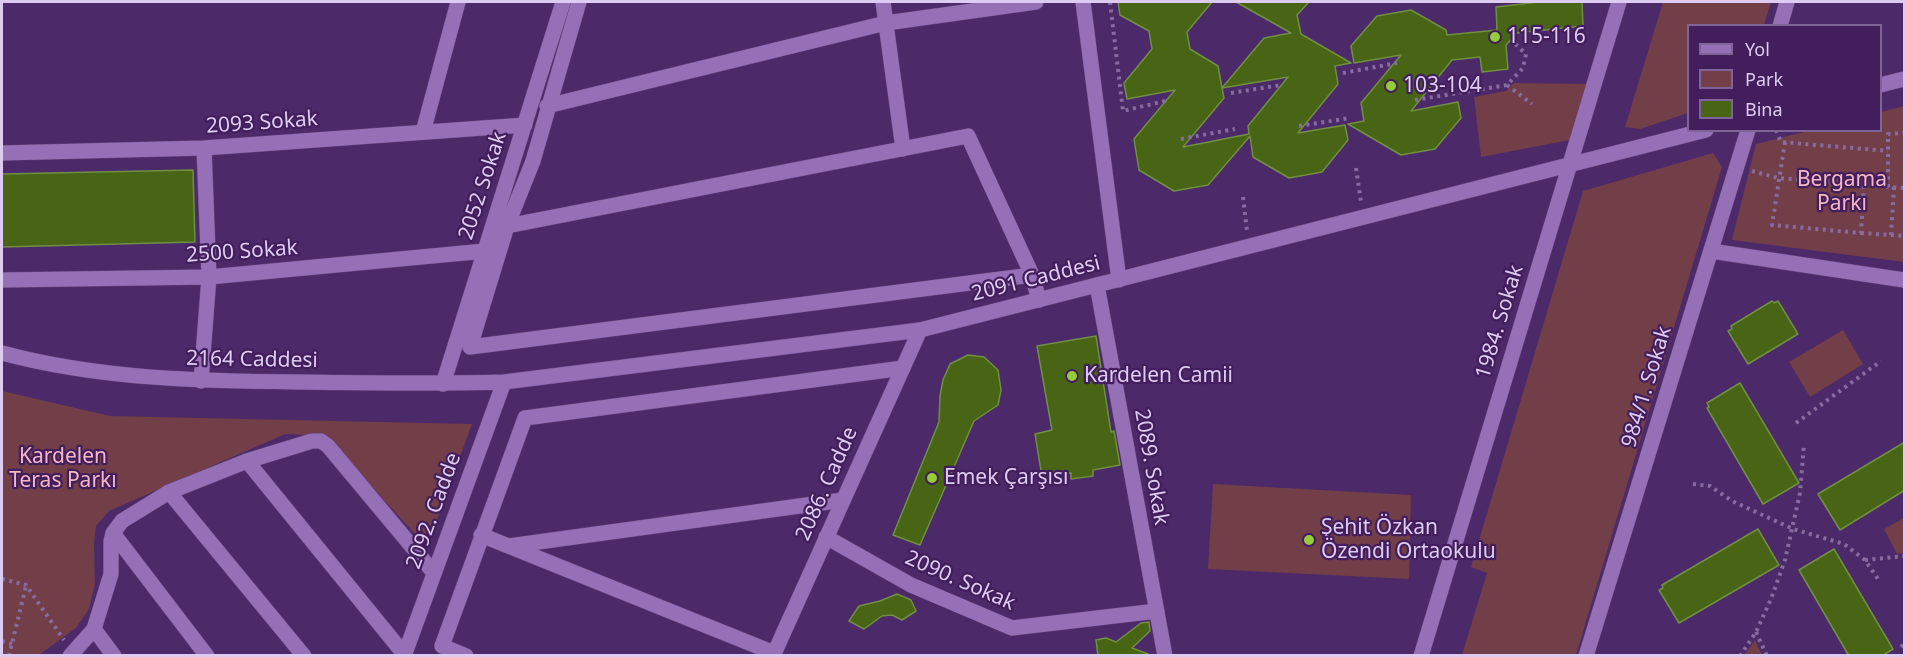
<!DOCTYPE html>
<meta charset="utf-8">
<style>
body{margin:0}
#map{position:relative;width:1906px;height:657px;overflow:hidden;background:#4c2968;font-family:"Noto Sans",sans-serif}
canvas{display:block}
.frame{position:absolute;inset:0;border:3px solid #decbf1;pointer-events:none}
.legend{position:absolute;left:1687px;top:24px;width:195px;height:108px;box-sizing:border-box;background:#421e5c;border:2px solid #806398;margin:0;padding:8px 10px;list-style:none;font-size:18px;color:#decbf1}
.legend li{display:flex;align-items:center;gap:12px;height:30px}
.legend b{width:30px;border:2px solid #806398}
</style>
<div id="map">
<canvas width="1906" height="657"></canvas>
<div class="frame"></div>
<ul class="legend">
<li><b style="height:8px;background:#9570b6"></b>Yol</li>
<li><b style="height:16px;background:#723e48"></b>Park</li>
<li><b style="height:16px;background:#486415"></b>Bina</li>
</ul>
</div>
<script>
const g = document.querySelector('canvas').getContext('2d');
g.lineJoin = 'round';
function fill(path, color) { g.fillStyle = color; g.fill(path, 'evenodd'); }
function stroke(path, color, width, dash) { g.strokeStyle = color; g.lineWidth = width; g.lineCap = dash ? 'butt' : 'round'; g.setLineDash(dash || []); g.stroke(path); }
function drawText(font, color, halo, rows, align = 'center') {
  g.font = font + ' "Noto Sans",sans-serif'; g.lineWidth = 4.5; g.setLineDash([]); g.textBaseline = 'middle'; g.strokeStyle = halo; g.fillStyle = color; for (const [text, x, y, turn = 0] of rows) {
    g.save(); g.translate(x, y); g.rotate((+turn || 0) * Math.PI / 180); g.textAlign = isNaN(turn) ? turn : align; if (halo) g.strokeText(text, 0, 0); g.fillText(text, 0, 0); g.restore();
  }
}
const green = new Path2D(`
 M1663,2H1771L1764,25L1688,26V113L1640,129L1625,127Z
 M1514,83L1587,84L1570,140L1481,157L1474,97L1506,91Z
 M1904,106V262L1732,240L1756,144L1808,131L1880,130L1881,112Z
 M1713,153L1722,167L1576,655H1462L1487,573L1471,567L1583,191Z
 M1843,330L1863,364L1810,397L1789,362Z
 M2,391L110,416L472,424L427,547L325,436L285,434L109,511L96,526L94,544L95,584L89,609L76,628L39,655L2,656Z
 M1213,484L1411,495L1409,579L1208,569Z
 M1904,518V553L1897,554L1884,529Z
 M1755,640L1762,655H1744Z`);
const building = new Path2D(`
 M1118,2H1212L1187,32L1190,49L1218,66L1222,88L1264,38L1291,33L1236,2H1309L1297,15L1301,34L1351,63L1335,66L1338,84L1298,133L1345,125L1348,140L1322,172L1289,178L1253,157L1250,136L1208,185L1174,191L1139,170L1134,139L1175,90L1127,99L1124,83L1152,49L1149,31L1120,15ZM1288,77L1248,126L1249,134L1183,147L1224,98L1222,88Z
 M1539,2H1582L1583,26L1517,33L1506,45L1508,69L1482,72L1480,57L1452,60L1411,111L1458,102L1461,118L1435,149L1401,155L1348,124L1364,121L1361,103L1401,55L1354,63L1351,46L1377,16L1411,10L1446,30L1447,35L1497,30L1496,7Z
 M193,170L195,242L2,247V174Z
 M1772,301L1774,303L1778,301L1798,334L1748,364L1728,331L1732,329L1731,326Z
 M1096,336L1111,432L1114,431L1120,465L1093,470V476L1071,479V473L1042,477L1035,434L1052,430L1037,346Z
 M968,355L984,357L998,370L1001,390L998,405L974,421L920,545L893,535L939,422L940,396L943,380L950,364Z
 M1740,383L1799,483L1763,504L1707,408L1709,407L1707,403Z
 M1905,442V490L1840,530L1818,494Z
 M1758,529L1779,565L1679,623L1659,590L1663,588L1662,585Z
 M1834,549L1893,649L1882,656H1849L1799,570Z
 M897,594L911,600L916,611L902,620L892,615L882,616L864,629L849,621L859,606L880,601Z
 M1149,622L1150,631L1132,648L1148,654V656H1098L1096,640L1106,638L1116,642L1141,623Z`);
const path = new Path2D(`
 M1110,2L1123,111L1169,100
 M1343,73L1397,63
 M1507,85L1532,104
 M1231,93L1281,85
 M1415,100L1507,85L1523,68L1526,54L1511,40
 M1299,126L1350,118
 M1776,130L1781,142L1888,151
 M1181,139L1235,129
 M1785,142L1772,225L1861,233L1864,185
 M1356,168L1361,202
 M1752,171L1778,178L1904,188
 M1888,187V134L1904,133
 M1243,197L1247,231
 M1861,233L1904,236
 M1891,235L1894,187
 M1796,423L1881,361
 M1693,484L1710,486L1732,501L1793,529L1844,544L1865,560L1878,579
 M1865,560L1904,556
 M2,579L26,585L64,640
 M1756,632L1767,656
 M2,641L12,644
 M1901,647L1904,644
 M9,656L26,586
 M1740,656L1756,632L1771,599L1785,560L1800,493L1804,444`);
const street = new Path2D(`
 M579,2L533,161L507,226L470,347L1032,275
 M883,2L903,149
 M1083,2L1119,280
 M1780,26L1787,2
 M547,106L886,23L1036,2
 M423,132L458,2
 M2,153L204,148L525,125
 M507,226L968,136L1032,275L1039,300
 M1711,251L1904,280
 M2,280L209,277L485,251
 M1097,285L1165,656
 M201,381L209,277L204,148
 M443,384L563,2
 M247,461L404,654
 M169,492L304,656
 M113,533L207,656
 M481,535L774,653
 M826,537L911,585L1012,628L1157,611
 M509,546L843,500
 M94,629L114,656
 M70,656L94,629L111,574V541L113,533L122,521L169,492L247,461L312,441H321L328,446L434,573
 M466,656L442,646L525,418L903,368
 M1421,656L1619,2
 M1586,656L1748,130`);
const secondary = new Path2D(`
 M1880,85L1904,79
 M2,353C99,379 199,381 299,382C368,383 436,384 504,382L920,330L1706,130
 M404,656L504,382
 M773,656L920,330`);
const markers = [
 [1495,37,6,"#97cc39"],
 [1391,86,6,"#97cc39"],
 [1072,376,6,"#97cc39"],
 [932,478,6,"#97cc39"],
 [1309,540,6,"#97cc39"]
];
const poiNames = [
 ["115-116",1507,37],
 ["103-104",1403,86],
 ["Kardelen Camii",1084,376],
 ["Emek Çarşısı",944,478],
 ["Şehit Özkan",1321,528],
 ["Özendi Ortaokulu",1321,552]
];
const streetNames = [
 ["2093 Sokak",262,123,-4],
 ["2052 Sokak",483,186,-72],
 ["2500 Sokak",242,252,-4],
 ["2091 Caddesi",1036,279,-14],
 ["1984. Sokak",1500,322,-73],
 ["2164 Caddesi",252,360,1],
 ["984/1. Sokak",1647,387,-73],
 ["2089. Sokak",1151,467,80],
 ["2086. Cadde",827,484,-66],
 ["2092. Cadde",434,511,-70],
 ["2090. Sokak",960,581,24]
];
const parkNames = [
 ["Bergama",1842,180],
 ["Parkı",1842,204],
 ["Kardelen",63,457],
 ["Teras Parkı",63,481]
];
fill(green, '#723e48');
fill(building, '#486415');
stroke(building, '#718f44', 1.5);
stroke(street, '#66457d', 16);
stroke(secondary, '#66457d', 16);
stroke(path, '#886ca1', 4, [3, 4.5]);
stroke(street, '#9570b6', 15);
stroke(secondary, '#9570b6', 15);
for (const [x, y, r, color] of markers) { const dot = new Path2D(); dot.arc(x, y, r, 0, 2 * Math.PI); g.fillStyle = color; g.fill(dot); stroke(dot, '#421e5c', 2); }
drawText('21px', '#decbf1', '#421e5c', poiNames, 'left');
drawText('21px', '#decbf1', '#421e5c', streetNames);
drawText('21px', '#f6b7c2', '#421e5c', parkNames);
</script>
